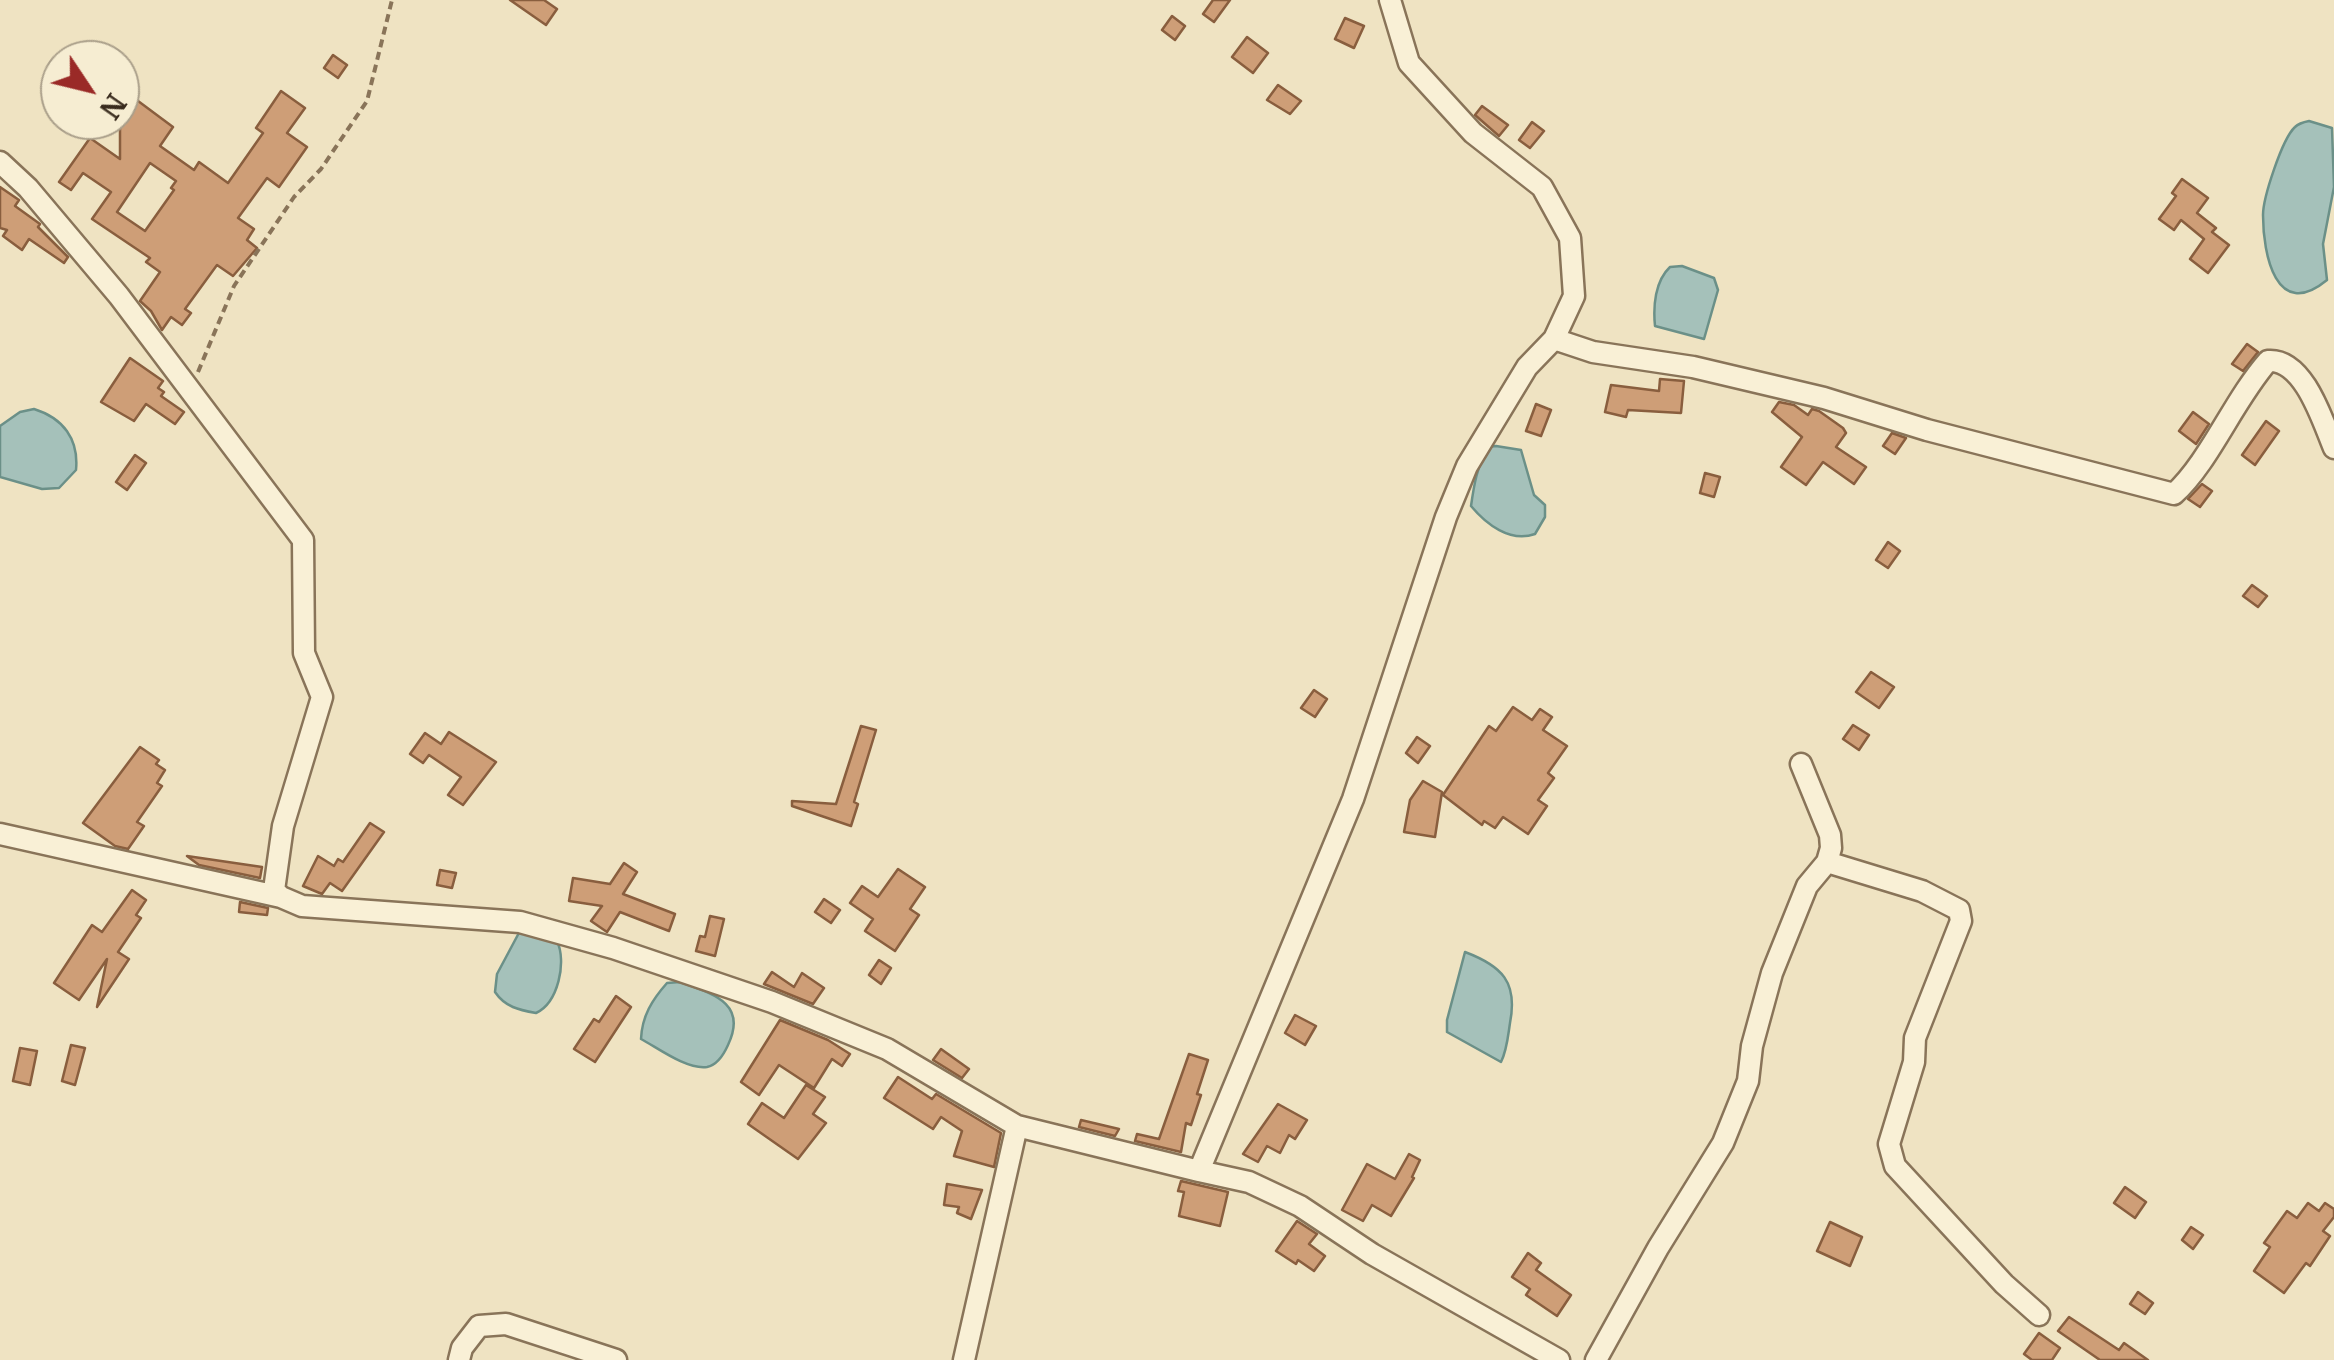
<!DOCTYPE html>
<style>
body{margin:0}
#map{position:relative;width:2334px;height:1360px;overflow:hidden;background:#efe3c2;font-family:Merriweather,serif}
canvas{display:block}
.north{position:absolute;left:40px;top:40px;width:100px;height:100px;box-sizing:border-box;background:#f6edd2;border:2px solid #aa9f8a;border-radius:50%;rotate:125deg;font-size:28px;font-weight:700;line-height:40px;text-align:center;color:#392b1d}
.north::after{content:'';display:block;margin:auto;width:35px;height:45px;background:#9a2a27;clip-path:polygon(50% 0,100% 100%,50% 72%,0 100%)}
</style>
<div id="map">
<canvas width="2334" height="1360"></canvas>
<div class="north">N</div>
</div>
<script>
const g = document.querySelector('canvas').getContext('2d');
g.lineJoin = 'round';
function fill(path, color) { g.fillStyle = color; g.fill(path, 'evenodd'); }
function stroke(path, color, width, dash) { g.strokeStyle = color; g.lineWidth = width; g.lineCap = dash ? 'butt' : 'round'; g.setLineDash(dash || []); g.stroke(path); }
const water = new Path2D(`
 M2309,121L2332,128L2334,187L2323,244L2327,280C2276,322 2263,254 2263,215C2263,198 2282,139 2295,127C2298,124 2304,122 2309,121Z
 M1682,266L1714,278L1718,290L1704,339L1655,326C1653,306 1655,281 1670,267Z
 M34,409C63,418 79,439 76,470L59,488L42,489L0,477V426L20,412Z
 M1496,446L1521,450L1534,495L1545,505V517L1535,534C1510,543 1486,524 1471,506C1474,485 1477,466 1488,447Z
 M521,929L557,941C567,962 558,1003 536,1013C519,1010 505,1007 495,992L497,974Z
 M1465,952C1502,966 1518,982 1510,1023C1508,1036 1507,1050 1501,1062L1447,1032V1020Z
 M680,982C713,994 748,1003 728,1045C724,1054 717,1065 707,1067C687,1070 658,1048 641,1039C642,1016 652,1000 667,983Z`);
const building = new Path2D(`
 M510,0H544L557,9L546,25Z
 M1213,0H1230L1214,22L1203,14Z
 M1172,16L1185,26L1175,40L1162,30Z
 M1345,18L1364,26L1354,48L1335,39Z
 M1247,37L1268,53L1253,73L1232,57Z
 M333,55L347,65L338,78L324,68Z
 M1278,85L1301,101L1290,114L1267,100Z
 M281,91L305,108L287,133L307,147L279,187L267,178L238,218L254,229L247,240L257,248L233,276L217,265L185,309L191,313L182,325L171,317L162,330L151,311L140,301L160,272L146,262L150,258L92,219L111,192L83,173L71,190L59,182L90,138L120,159V123L116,120H120V108L130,95L173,127L160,146L194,170L199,162L228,183L263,133L256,128ZM150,163L176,181L171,188L174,190L145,231L117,212Z
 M1482,106L1508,125L1499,136L1475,115Z
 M1532,122L1544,131L1530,148L1519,140Z
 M2182,179L2208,198L2197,213L2216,228L2212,232L2229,245L2208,273L2190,259L2204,239L2181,220L2174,230L2159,219L2176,196L2172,193Z
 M0,187L19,200L15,206L40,224L38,227L68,257L64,263L29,239L22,250L3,236L7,230L0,228Z
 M2247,344L2258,352L2243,371L2232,364Z
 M130,358L163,381L158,388L164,392L161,396L184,412L175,424L146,404L134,421L101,402Z
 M1660,379L1684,381L1681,413L1628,410L1626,417L1605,412L1611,385L1659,391Z
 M1779,402L1794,405L1808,415L1812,409L1819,411L1843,428L1846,433L1836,447L1866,467L1854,484L1823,462L1806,485L1781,467L1802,437L1772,412Z
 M1536,404L1551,410L1541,436L1526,431Z
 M2193,412L2209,424L2196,444L2179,431Z
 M2266,421L2279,431L2255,465L2242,455Z
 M1892,433L1906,438L1895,454L1883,446Z
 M135,455L146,463L127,490L116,482Z
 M1705,473L1720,477L1714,497L1700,493Z
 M2202,484L2212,491L2200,507L2188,499Z
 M1888,542L1900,551L1888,568L1876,560Z
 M2252,585L2267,596L2258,607L2243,596Z
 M1871,672L1894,687L1879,708L1856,692Z
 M1314,690L1327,699L1315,717L1301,708Z
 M1513,707L1532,720L1540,709L1552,717L1543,730L1567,746L1548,773L1554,778L1538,800L1547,806L1528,834L1503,817L1495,828L1484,821L1482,825L1443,795L1489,726L1496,731Z
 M1853,725L1869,735L1859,750L1843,739Z
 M861,726L876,730L854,802L858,804L851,826L792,806V801L836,804Z
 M449,732L496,762L463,805L448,795L461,777L429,755L423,763L410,754L425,733L441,744Z
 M1417,737L1430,746L1418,763L1406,753Z
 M140,747L159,760L156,764L165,770L157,783L162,786L137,822L144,826L128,849L115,846L83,823Z
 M1423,781L1442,792L1435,837L1404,832L1410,800Z
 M370,823L384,832L342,891L330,883L322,894L303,886L318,856L334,866L338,859L343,862Z
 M187,856L262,867L260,878L199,865Z
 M624,863L637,872L623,894L675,914L669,931L620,912L607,932L591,921L602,906L569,901L573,878L610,884Z
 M898,869L925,887L910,909L919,915L895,951L865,931L873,919L850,903L862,886L878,897Z
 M440,870L456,873L452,888L437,885Z
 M132,890L146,900L136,915L141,918L118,952L129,959L97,1007L107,959L79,1000L54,983L92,925L102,932Z
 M824,899L840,910L831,923L815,912Z
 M240,902L268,908L267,915L239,912Z
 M710,916L724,919L715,956L696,951L700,936L705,937Z
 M879,960L891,968L881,984L869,975Z
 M772,972L794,987L802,973L824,988L813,1004L764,984Z
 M616,996L631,1007L595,1062L574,1049L594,1019L599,1022Z
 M1295,1015L1316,1026L1305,1045L1285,1033Z
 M780,1020L828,1040L850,1054L842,1066L832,1059L814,1088L779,1065L759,1095L741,1082Z
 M71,1045L85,1048L75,1085L62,1081Z
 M20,1048L37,1051L30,1085L13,1081Z
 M941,1049L969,1069L962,1078L933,1060Z
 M1189,1054L1208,1060L1197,1094L1201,1095L1191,1125L1186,1123L1181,1152L1135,1141L1137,1134L1159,1139Z
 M898,1077L932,1099L936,1094L1001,1133L994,1167L954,1156L962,1131L941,1117L933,1129L884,1098Z
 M806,1085L825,1097L813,1114L826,1123L798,1159L748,1124L762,1103L784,1118Z
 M1278,1104L1307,1120L1295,1139L1289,1135L1280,1153L1267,1146L1258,1162L1243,1154Z
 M1081,1120L1119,1129L1115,1136L1079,1127Z
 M1409,1154L1420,1160L1412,1177L1414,1178L1391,1216L1372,1205L1363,1221L1342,1210L1367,1164L1395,1179Z
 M1181,1181L1228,1192L1220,1226L1179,1216L1184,1192L1178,1191Z
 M947,1184L982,1190L971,1219L957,1213L959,1207L944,1205Z
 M2125,1187L2146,1202L2135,1218L2114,1203Z
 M2308,1203L2319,1211L2325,1203L2334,1209V1217L2323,1231L2330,1236L2310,1266L2306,1263L2284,1293L2254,1271L2270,1247L2264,1243L2287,1211L2297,1218Z
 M1297,1221L1317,1234L1309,1244L1325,1256L1314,1271L1298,1260L1296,1264L1276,1251Z
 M1830,1222L1862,1237L1850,1266L1817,1251Z
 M2191,1227L2203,1235L2193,1249L2182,1240Z
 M1528,1253L1541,1263L1536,1270L1571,1295L1557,1316L1526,1295L1530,1289L1512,1277Z
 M2138,1292L2153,1303L2145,1314L2130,1304Z
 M2069,1317L2119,1350L2124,1343L2148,1360H2100L2058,1331Z
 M2039,1333L2060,1348L2052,1360H2032L2024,1354Z`);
const path = new Path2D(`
 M198,372L234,286L294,197L321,169L367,101L392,0`);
const minor = new Path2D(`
 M1390,0L1409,63L1473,133L1542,187L1570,238L1574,296L1554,339L1527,367L1467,466L1446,517L1353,799L1199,1171L1249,1182L1300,1206L1372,1254L1559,1360
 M0,162L28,188L119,296L303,540L304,653L322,697L283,826L274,890L281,897L302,906L520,922L613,948L772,1002L887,1049L1017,1126L1199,1171
 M1554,339L1593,352L1693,367L1824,398L1927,430L2174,494C2210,461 2233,401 2268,361C2304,358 2323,422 2334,448
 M0,834L281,897
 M1827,862L1922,891L1959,910L1961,921L1915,1038L1914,1062L1889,1144L1895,1166L2004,1284L2039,1315
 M459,1360L462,1348L479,1326L506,1324L616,1360
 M964,1360L1017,1126
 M1596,1360L1658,1248L1723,1143L1748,1081L1752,1046L1772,973L1807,886L1827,862L1831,848L1830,835L1801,764`);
fill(water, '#a5c1ba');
stroke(water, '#6b9088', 2.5);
fill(building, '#ce9e77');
stroke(building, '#895e3e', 2.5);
stroke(minor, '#897459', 25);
stroke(path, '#897459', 4, [8, 5]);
stroke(minor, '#f9f0d6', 20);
</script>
